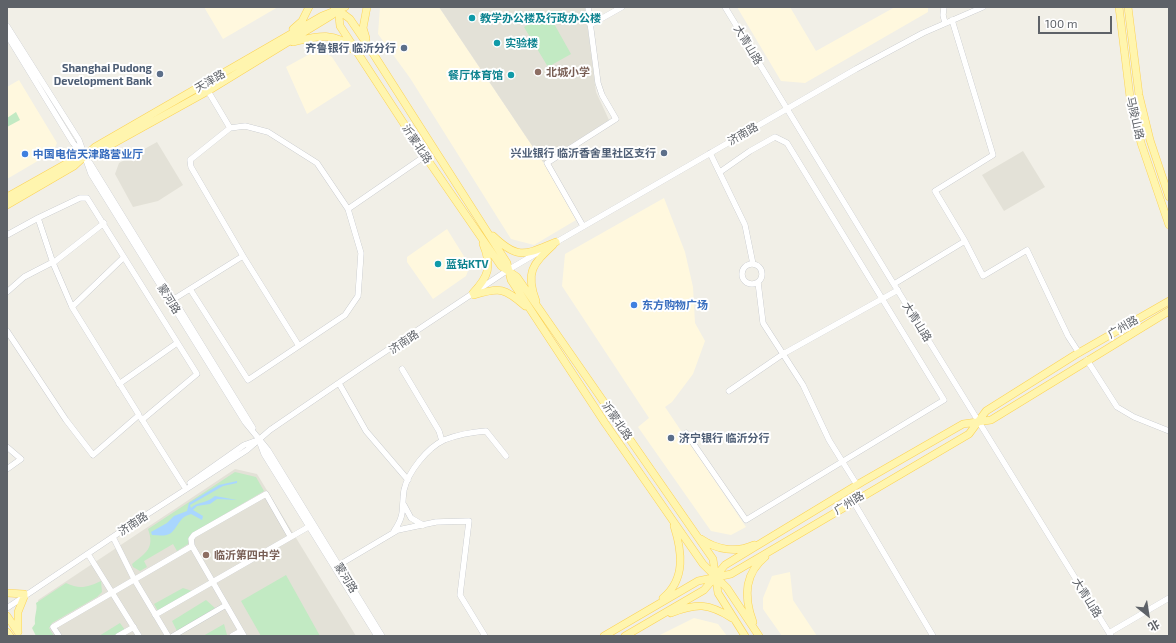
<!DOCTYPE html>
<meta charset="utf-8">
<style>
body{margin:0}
#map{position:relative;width:1176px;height:643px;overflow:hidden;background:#f1efe7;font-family:"Exo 2","Noto Sans SC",sans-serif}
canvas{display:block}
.frame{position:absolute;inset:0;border:8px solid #5e6268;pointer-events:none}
.north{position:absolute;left:1128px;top:595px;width:40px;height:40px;-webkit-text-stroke:3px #fff;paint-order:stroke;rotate:150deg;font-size:11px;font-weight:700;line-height:16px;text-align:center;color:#5e6268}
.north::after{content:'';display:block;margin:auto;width:14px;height:18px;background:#5e6268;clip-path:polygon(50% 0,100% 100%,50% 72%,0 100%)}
.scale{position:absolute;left:1038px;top:16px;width:74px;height:18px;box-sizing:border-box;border:2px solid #5e6268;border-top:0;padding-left:5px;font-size:12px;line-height:14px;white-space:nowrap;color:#5e6268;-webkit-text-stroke:3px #fff;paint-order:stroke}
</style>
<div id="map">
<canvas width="1176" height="643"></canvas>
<div class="frame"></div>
<div class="north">北</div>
<div class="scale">100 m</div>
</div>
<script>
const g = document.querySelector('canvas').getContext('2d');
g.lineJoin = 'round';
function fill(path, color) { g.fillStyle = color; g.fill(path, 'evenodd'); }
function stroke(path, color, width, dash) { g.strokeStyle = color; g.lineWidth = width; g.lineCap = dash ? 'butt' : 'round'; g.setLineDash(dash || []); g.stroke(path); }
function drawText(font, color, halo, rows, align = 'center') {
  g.font = font + ' "Exo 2","Noto Sans SC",sans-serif'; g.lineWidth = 4; g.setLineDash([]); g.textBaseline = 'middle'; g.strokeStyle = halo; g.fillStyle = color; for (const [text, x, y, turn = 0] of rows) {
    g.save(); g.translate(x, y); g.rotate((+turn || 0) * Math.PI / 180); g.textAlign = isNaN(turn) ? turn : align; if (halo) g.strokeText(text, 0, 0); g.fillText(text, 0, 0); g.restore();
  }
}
const commercial = new Path2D(`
 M204,7H278L223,39Z
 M380,7H439L543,162L576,220L534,245L511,239L410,78L378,34Z
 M737,7H790L816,51L895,7H928V12L805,83L781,81Z
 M319,49L332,57L351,86L307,114L286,67Z
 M19,80L57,143L53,152L7,179V87Z
 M664,198L685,252L693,287L695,323L705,341L693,374L672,402L665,407L746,527L731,535L711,531L638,427L649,418L562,286L565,254Z
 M447,229L470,266L466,276L433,299L407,262V257Z
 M790,572L793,600L817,636H782L763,609V598L772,576Z
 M694,618L718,624L727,636H658Z`);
const education = new Path2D(`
 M439,7H585L596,92L609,120L543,162Z
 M157,142L183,185L158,201L133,207L115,174L119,163Z
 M1023,151L1045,187L1004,211L982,175Z
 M235,469L257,474L356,636H48L40,624L38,600Z`);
const green = new Path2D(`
 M548,13L571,54L548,67L524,27Z
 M16,112L20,120L7,127V118Z
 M235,472L256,477L264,491L191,534L188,544L177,551L173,544L144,561L147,567L140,571L133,567L132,564C146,553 155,548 148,529Z
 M286,575L320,636H261L241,601Z
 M101,581L102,592L97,597L52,623L49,628L54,636H36L32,628L35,624C34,615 38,610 36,603L66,583C80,590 88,587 101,581Z
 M183,588L192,591L158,611L154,604Z
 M206,600L215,608L177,631L172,621Z
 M120,623L125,630L114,636H99Z
 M224,624L227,635L226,636H203Z`);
const water = new Path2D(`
 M237,481V483L223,486L190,505L191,508C198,501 206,504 215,496L237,500L217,499L210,504L197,506L193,510L203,516L202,520L191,514C179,517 179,526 171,533C165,537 158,535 152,535L151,532L167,523L174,516L187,511L189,503L219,485Z`);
const minor = new Path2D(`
 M725,7L890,278L1111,636
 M944,7L943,15L945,23
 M952,20L993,155L935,191L965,241L983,276L1027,250L1068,336L1079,353
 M590,25L622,7
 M7,26L79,140L91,174L245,422L268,450L382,636
 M7,35L73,143L82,153
 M208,91L230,128
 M710,153L745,225L753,264
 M90,163L253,428
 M348,209L425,156
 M38,218L80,198H87L197,374L142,420
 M583,226L547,163L616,119L602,95L598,83L588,7
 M7,235L38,218L53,263L72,307L139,415L93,455L66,420L7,331
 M553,244L856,69L923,33L983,7
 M53,263L104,223
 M742 274a10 10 0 1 1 20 0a10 10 0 1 1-20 0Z
 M758,282L763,323L803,385L829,440L857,485
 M894,284L965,241
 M190,289L248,380L345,315L358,296L361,253L348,209L317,163L268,132L245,126L230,128L190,160L191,167L243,256L299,346
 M7,292L24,277L53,262
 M174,299L243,256
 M72,307L124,257
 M1087,360L1117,407L1134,417L1169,431
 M402,369L439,431L442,441
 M119,384L177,343
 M340,385L366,431L408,480
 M729,391L783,354L898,290
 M141,418L184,486
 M686,433L746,520L944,400L787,143L775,137L750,151L720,172
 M260,443L264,454L377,636
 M7,447L21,459L7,469
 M190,483L244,445L255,441
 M853,501L933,636
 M404,505L411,518L423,525
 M394,531C406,513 401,509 404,490C408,472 427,448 444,440C457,435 472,432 486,431L506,456
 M113,537L134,579L168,636
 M192,546L191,539L194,535L266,494L290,536
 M88,554L139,636
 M339,565L398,530L436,522L469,521L460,595L485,636
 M7,608L129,526L247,450L270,430L365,365L508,270L544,249
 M155,615L310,526
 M1109,633L1169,598
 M59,636L53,627L192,546L244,636
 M118,636L134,627
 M173,636L226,605
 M232,636L241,631`);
const major = new Path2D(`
 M334,7L350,19L367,44L507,263L511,280L605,423L703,564L727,588L759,636
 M338,7L340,26L425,156L501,266L517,277L713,559L718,593L745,636
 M1119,7L1130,97L1141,143L1169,225
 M1128,7L1139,95L1150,140L1169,197
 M293,29L302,21L309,7
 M366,38L363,28L367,7
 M293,42C314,37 335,30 352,49
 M7,197L71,161L98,152L208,91L332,15
 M7,205L74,166L95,147L322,16L345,7
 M493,236C519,261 526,254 556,242
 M473,293C489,276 492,266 483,244
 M474,295C500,287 505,288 525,306
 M536,301C525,272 533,264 553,245
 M701,539C717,550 736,553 754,545
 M7,593L24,594
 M663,598C686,579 682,551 674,526
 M671,613C697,603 708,603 732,618
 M7,616L18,632
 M753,622C744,598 744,574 765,557
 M7,632L10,636
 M18,632V612L24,597
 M604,636L698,581L731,574L969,434L986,411L1075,355L1169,301
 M625,636L704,590L725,565L862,482L963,424L991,420L1169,311`);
const markers = [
 [472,18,4,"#0f9aa8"],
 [497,43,4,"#0f9aa8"],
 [404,48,4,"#5c6f8a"],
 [538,72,4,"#8d6e63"],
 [160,74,4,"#5c6f8a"],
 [511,75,4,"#0f9aa8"],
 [664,153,4,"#5c6f8a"],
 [25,154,4,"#3f7fe0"],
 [438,264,4,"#0f9aa8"],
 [634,305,4,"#3f7fe0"],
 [671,438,4,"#5c6f8a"],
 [206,555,4,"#8d6e63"]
];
const cultureNames = [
 ["教学办公楼及行政办公楼",480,18],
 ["实验楼",505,43],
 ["餐厅体育馆",503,75,"right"],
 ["蓝钻KTV",446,264]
];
const streetNames = [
 ["大青山路",748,45,59],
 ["天津路",210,81,-30],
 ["马陵山路",1135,118,77],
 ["济南路",743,134,-30],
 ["沂蒙北路",417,144,56],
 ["蒙河路",169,299,58],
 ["大青山路",917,322,58],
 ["广州路",1123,327,-30],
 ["济南路",404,342,-34],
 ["沂蒙北路",617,421,55],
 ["广州路",849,503,-31],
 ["济南路",133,524,-33],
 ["蒙河路",346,578,59],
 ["大青山路",1087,598,58]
];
const serviceNames = [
 ["齐鲁银行 临沂分行",396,48],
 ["Shanghai Pudong",152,68],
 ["Development Bank",152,81],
 ["兴业银行 临沂香舍里社区支行",656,153],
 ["济宁银行 临沂分行",679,438,"left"]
];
const educationNames = [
 ["北城小学",546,72],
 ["临沂第四中学",214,555]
];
const shopNames = [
 ["中国电信天津路营业厅",33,154],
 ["东方购物广场",642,305]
];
fill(commercial, '#fff8de');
fill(education, '#e3e1d7');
fill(green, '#c2eac3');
fill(water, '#a9d6ff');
stroke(minor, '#b9bcc1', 6);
stroke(major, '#fcd355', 8);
stroke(minor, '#fff', 5.5);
stroke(major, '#fff5ae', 7);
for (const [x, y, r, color] of markers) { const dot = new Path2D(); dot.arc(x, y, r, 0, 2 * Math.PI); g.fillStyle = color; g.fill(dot); stroke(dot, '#fff', 1.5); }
drawText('bold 11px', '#0d838f', '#fff', cultureNames, 'left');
drawText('11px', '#5e6268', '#fff', streetNames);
drawText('bold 11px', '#4e5e75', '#fff', serviceNames, 'right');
drawText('bold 11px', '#785e54', '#fff', educationNames, 'left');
drawText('bold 11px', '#366cbe', '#fff', shopNames, 'left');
</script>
